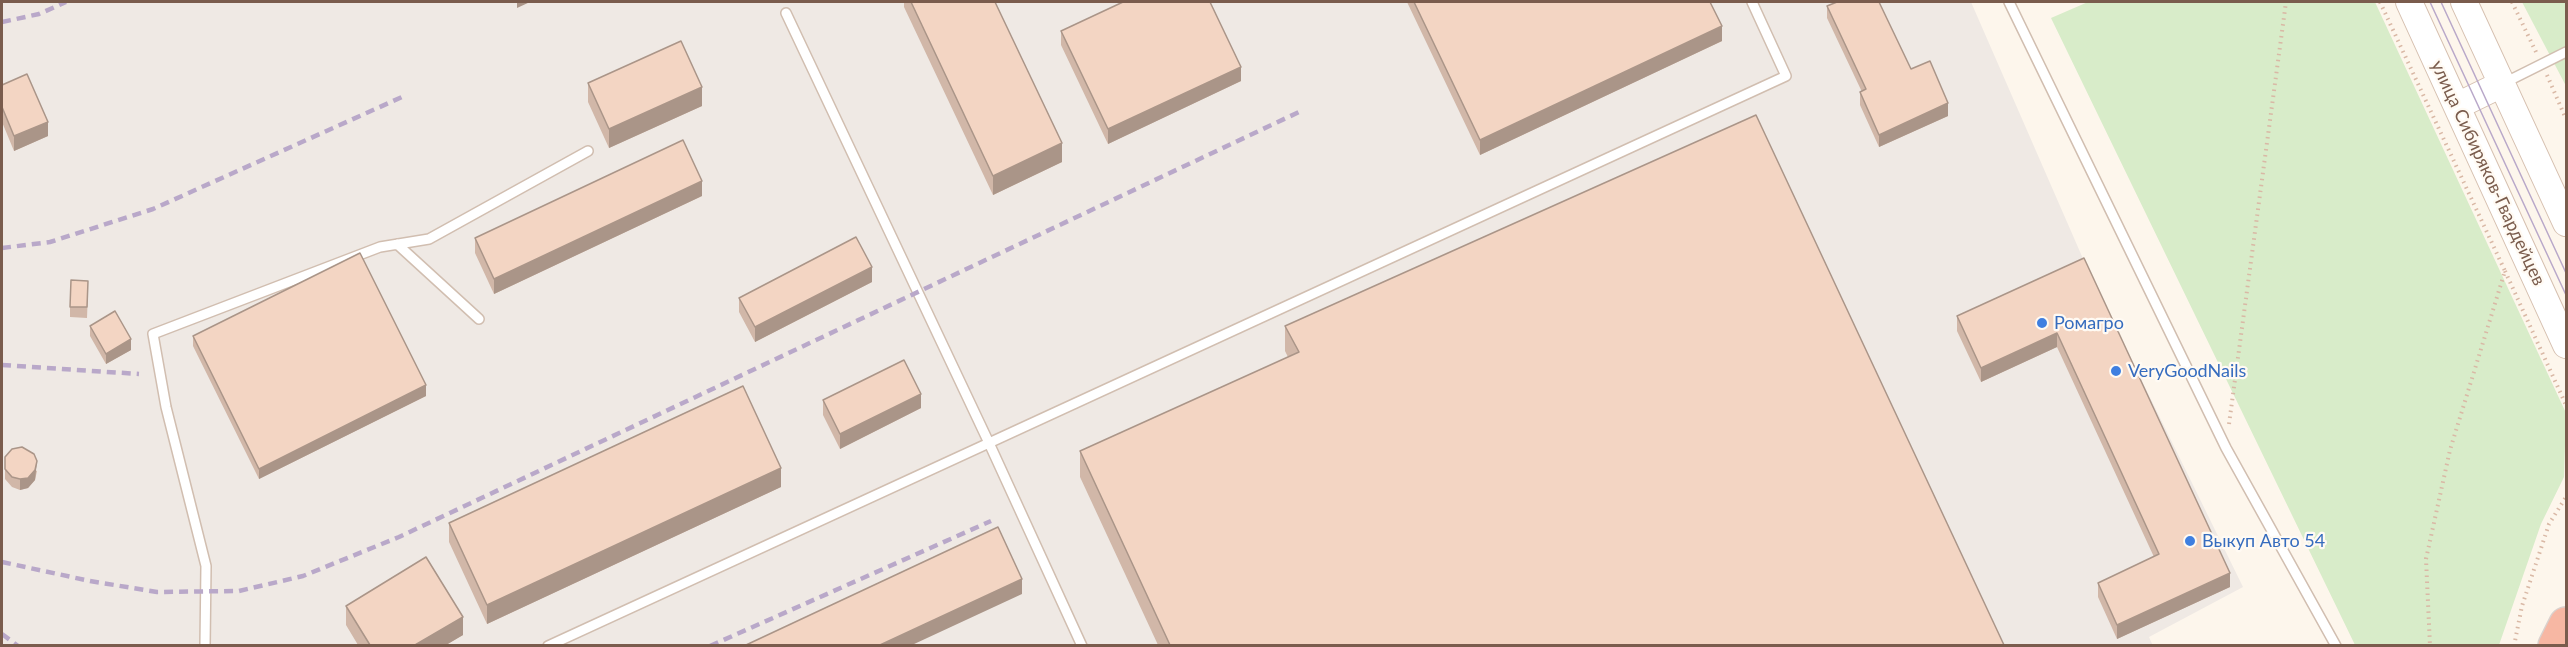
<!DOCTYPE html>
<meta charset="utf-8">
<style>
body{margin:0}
#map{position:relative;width:2568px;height:647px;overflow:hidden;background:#fdf6ec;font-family:Lato,sans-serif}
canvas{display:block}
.frame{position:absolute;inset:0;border:3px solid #7a5c4d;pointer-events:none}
</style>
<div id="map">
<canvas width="2568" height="647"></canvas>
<div class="frame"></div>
</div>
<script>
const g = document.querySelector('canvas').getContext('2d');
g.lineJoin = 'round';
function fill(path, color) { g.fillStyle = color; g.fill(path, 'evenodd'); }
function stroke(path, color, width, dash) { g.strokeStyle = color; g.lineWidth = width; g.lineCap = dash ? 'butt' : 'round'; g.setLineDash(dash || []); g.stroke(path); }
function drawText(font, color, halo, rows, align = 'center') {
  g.font = font + ' Lato,sans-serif'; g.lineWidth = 4.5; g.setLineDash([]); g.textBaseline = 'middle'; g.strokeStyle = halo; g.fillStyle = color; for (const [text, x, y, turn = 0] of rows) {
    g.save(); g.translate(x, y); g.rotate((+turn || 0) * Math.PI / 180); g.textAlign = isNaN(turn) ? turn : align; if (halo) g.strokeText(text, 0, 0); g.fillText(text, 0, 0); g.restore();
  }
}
const industrial = new Path2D(`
 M2,2H1971L2091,277L2243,587L2149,637L2153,646L2,645Z`);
const green = new Path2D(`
 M2088,2H2375L2566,413L2564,477L2541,524L2499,645H2355L2051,18Z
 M2522,2H2566V86Z`);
const path = new Path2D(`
 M2380,2L2505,271L2450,450L2426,559L2430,646
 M2512,2L2536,52
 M2547,75L2566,119
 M2505,271L2566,405
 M2229,424L2286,2
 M2514,646L2522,606L2549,524L2566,497`);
const lane = new Path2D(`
 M2009,2L2226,448L2336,646
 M786,13L989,443L1082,646
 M2504,83L2566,52
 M397,244L479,319
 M205,646L206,566L166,407L153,334L380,247L429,239L588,151
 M548,646L1786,76L1752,2`);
const secondary = new Path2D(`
 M2409,2L2566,345
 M2464,2L2566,223
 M2457,106L2502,84`);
const highway = new Path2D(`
 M2555,646L2566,624`);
const tram = new Path2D(`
 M2430,2L2566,295
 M2441,2L2566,273`);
const rail = new Path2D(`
 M2,22L39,14L66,2
 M2,248L50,242L153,209L402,97
 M2,365L139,374
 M2,562L90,581L157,592L239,591L303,576L399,537L1299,112
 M2,634L18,646
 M710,646L991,521`);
const wall = new Path2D(`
 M904,2H995L1062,162L993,195L904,7Z
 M1407,2H1710L1722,41L1480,155Z
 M1827,6L1911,69L1948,116L1879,147L1860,105V92H1862L1827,18Z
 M1061,31L1241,81L1108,144L1061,45Z
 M588,83L702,106L609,148L588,102Z
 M2,85L48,136L14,151L2,122Z
 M702,196L494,294L475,253V238Z
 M2084,258L2230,587L2117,639L2098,597V583L2154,557L2057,347L1981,382L1957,331V316Z
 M872,282L755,342L739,312V298Z
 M88,291L87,318L70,317V307Z
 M90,326L131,350L106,364L90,336Z
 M1285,326L2004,645H1158L1080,477V451L1288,357L1285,351Z
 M193,336L426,396L259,479L193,346Z
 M823,400L921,408L840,449L823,415Z
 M5,457L37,471L35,480L28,488L20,490L12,487L5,479Z
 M781,487L487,624L449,542V523Z
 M346,606L463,635L446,645H358L346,625Z`);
const shadedWall = new Path2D(`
 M517,2H530L517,8Z
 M1722,26V41L1480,155V140Z
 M1241,67V81L1108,144V129Z
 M702,87V106L609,148V129Z
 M1948,103V116L1879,147V135Z
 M48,122V136L14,151V136Z
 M1062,143V162L993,195V176Z
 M702,181V196L494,294V279Z
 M872,267V282L755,342V327Z
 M2057,333V347L1981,382V368Z
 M131,339V350L106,364V354Z
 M426,385V396L259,479V469Z
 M921,394V408L840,449V434Z
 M37,461L35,480L28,488L20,490V479Z
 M781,468V487L487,624V605Z
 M2230,573V587L2117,639V625Z
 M1022,579V594L912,645H880Z
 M463,617V635L446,645H415Z`);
const building = new Path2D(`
 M911,2H995L1062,143L993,176Z
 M1123,2H1210L1241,67L1108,129L1061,31Z
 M1414,2H1710L1722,26L1480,140Z
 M1837,2H1879L1911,69L1930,61L1948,103L1879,135L1860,92L1866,89L1827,6Z
 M681,41L702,87L609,129L588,83Z
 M27,74L48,122L14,136L2,107V85Z
 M1756,115L2004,645H1170L1080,451L1299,352L1285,326Z
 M683,140L702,181L494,279L475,238Z
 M856,237L872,267L755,327L739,298Z
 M360,253L426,385L259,469L193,336Z
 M2084,258L2230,573L2117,625L2098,583L2159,554L2057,333L1981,368L1957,316Z
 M71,280L88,281L87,307H70Z
 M115,311L131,339L106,354L90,326Z
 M904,360L921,394L840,434L823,400Z
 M743,386L781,468L487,605L449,523Z
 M22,447L34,454L37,461L35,470L28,478L20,479L12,477L5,469V457L12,449Z
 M998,527L1022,579L880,645H746Z
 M426,557L463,617L415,645H370L346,606Z`);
const markers = [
 [2042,323,6,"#3f7fe0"],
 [2116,371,6,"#3f7fe0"],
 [2190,541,6,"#3f7fe0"]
];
const streetNames = [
 ["улица Сибиряков-Гвардейцев",2488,173,65]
];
const shopNames = [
 ["Ромагро",2054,323],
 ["VeryGoodNails",2128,371],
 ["Выкуп Авто 54",2202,541]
];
fill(industrial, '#efe9e4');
fill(green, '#d8ecc9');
stroke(lane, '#d1beb0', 12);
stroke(secondary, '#d6c0b0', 28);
stroke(highway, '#dad1cd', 36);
stroke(path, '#d9b8a5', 4, [1.5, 4.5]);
stroke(lane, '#fff', 9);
stroke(secondary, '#fff', 26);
stroke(highway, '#f7b7a3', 33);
stroke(tram, '#b9a8c9', 1.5);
stroke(rail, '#b9a8c9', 4.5, [9, 6]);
fill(wall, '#d1b7a8');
fill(shadedWall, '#aa9588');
fill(building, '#f3d5c3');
stroke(building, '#aa9588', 1.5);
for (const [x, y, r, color] of markers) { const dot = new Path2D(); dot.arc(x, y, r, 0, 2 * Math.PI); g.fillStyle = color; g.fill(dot); stroke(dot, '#fffaf3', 2); }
drawText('18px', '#7a5c4d', '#fffaf3', streetNames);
drawText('18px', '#366cbe', '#fffaf3', shopNames, 'left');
</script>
